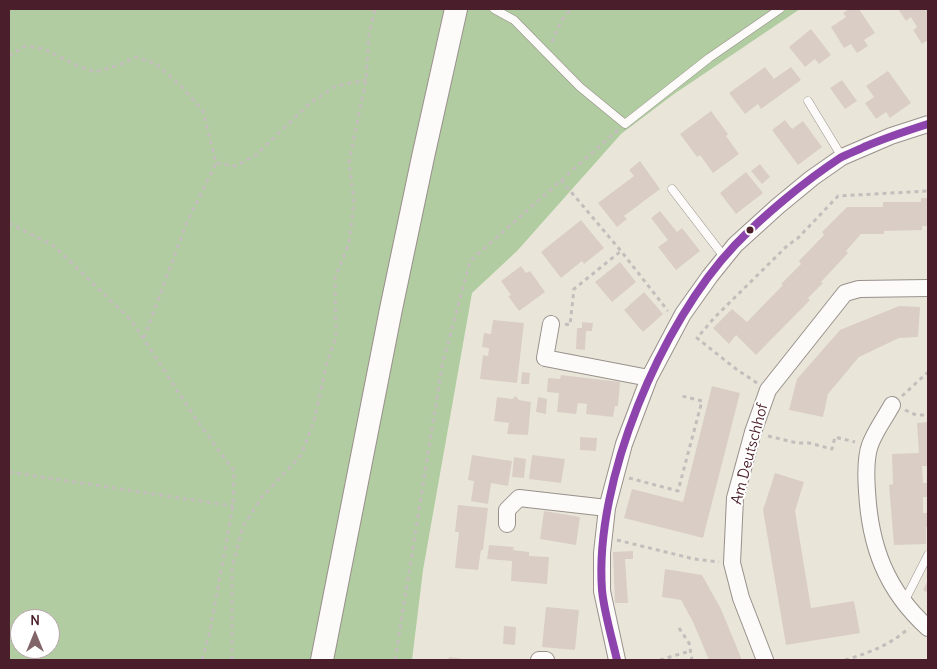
<!DOCTYPE html>
<style>
body{margin:0}
#map{position:relative;width:937px;height:669px;overflow:hidden;background:#e9e6d9;font-family:Delius,sans-serif}
canvas{display:block}
.frame{position:absolute;inset:0;border:10px solid #4a1f2b;pointer-events:none}
.north{position:absolute;left:10px;top:609px;width:50px;height:50px;box-sizing:border-box;background:#fff;border:1px solid #b7a5aa;border-radius:50%;rotate:0deg;font-size:14px;font-weight:700;line-height:20px;text-align:center;color:#4a1f2b}
.north::after{content:'';display:block;margin:auto;width:18px;height:22px;background:#826568;clip-path:polygon(50% 0,100% 100%,50% 72%,0 100%)}
</style>
<div id="map">
<canvas width="937" height="669"></canvas>
<div class="frame"></div>
<div class="north">N</div>
</div>
<script>
const g = document.querySelector('canvas').getContext('2d');
g.lineJoin = 'round';
function fill(path, color) { g.fillStyle = color; g.fill(path, 'evenodd'); }
function stroke(path, color, width, dash) { g.strokeStyle = color; g.lineWidth = width; g.lineCap = dash ? 'butt' : 'round'; g.setLineDash(dash || []); g.stroke(path); }
function drawText(font, color, halo, rows, align = 'center') {
  g.font = font + ' Delius,sans-serif'; g.lineWidth = 4; g.setLineDash([]); g.textBaseline = 'middle'; g.strokeStyle = halo; g.fillStyle = color; for (const [text, x, y, turn = 0] of rows) {
    g.save(); g.translate(x, y); g.rotate((+turn || 0) * Math.PI / 180); g.textAlign = isNaN(turn) ? turn : align; if (halo) g.strokeText(text, 0, 0); g.fillText(text, 0, 0); g.restore();
  }
}
const forest = new Path2D(`
 M9,9H800L674,94L621,134L517,251L472,293L423,570L412,660H9ZM20,619H50V649H20Z`);
const building = new Path2D(`
 M849,9H859L875,33L864,40L868,46L857,53L851,44L844,48L831,27L846,17L843,13Z
 M898,9H928V40L922,44L913,30L917,27L911,17L906,21Z
 M811,29L831,55L819,64L815,59L805,67L789,47Z
 M765,67L774,79L791,67L801,80L761,109L758,104L745,114L729,93Z
 M888,71L911,103L890,118L886,112L876,119L865,103L874,97L866,86Z
 M842,80L857,101L845,109L830,88Z
 M711,111L728,134L726,136L739,154L713,173L700,155L697,157L680,134Z
 M785,120L792,129L803,121L822,147L798,165L772,130Z
 M640,161L660,189L624,216L627,219L617,227L598,203L634,176L629,170Z
 M760,164L770,177L762,184L751,171Z
 M746,172L763,193L736,214L720,193Z
 M921,198H928V226H922V230L884,231V234H861L846,251L848,253L821,282L823,283L808,298L810,300L756,355L736,335L729,344L713,328L732,309L747,322L783,285L781,284L801,264L799,261L824,235L822,232L847,207H883V202H921Z
 M660,211L677,232L682,228L700,251L676,270L658,247L668,240L651,218Z
 M581,220L604,248L584,264L582,261L561,278L541,252Z
 M620,262L636,282L612,302L595,282Z
 M521,266L526,273L530,271L545,292L519,311L508,296L511,295L501,281Z
 M644,292L663,314L643,332L624,310Z
 M899,306L920,307L918,337L899,338L859,357L828,394L823,417L789,410L797,379L840,330Z
 M493,320L524,323L517,383L480,379L483,355L488,356L489,348L482,347L484,333L491,334Z
 M582,322L593,323L592,331H586L585,350L576,349L577,328H582Z
 M522,372L530,373L529,384H521Z
 M561,375L620,382L618,406H615L613,417L586,414L587,404L578,403L576,414L557,412L559,393L547,392L548,378L560,379Z
 M712,386L740,393L703,538L624,518L632,489L683,502Z
 M516,396L519,400L531,402L528,435L507,434L509,423L494,421L497,397L512,399Z
 M538,397L547,399L546,414L536,412Z
 M928,422V466H922L923,483H928V497H923V513H928V527H926V544L894,545L889,485L893,484L892,454L919,453L917,423Z
 M580,437L597,438L596,451L580,450Z
 M472,455L512,461L508,486L491,483L488,504L471,501L474,481L468,480Z
 M532,455L565,459L561,483L529,479Z
 M514,457L526,459L524,478L512,477Z
 M775,473L804,482L795,511L811,608L854,601L860,633L786,645L763,510Z
 M458,505L488,508L483,550H481L478,570L455,568L459,532H455Z
 M544,511L580,517L576,545L540,539Z
 M489,545L514,547L513,550L529,552V556L549,557L547,584L511,581L512,561L487,559Z
 M633,551V559H625L628,603H615L613,552Z
 M665,569L702,575L721,609L742,660H709L693,622L681,600L662,597Z
 M928,580V593L923,590Z
 M546,607L579,610L575,650L542,647Z
 M504,626L516,627L515,645L503,644Z
 M449,657L464,659V660H448Z`);
const path = new Path2D(`
 M552,42L561,21L571,9
 M9,56L25,46L44,49L76,65L95,72L119,65L136,57L156,64L181,86L203,111L216,163L236,166L256,155L310,103L336,86L366,80
 M561,180L621,251L668,311
 M9,223L54,246L131,320L198,422L234,471L233,506L210,631L202,660
 M565,324L570,325L574,289L621,251
 M144,338L187,222L216,163
 M757,383L736,369L697,338L715,317L788,245L798,238L838,196L928,191
 M902,396L928,372
 M905,410L916,415H928
 M768,436L797,443H809L832,449L835,437L855,442
 M9,472L233,506
 M629,478L678,491L702,401L682,396
 M617,540L694,559L719,562
 M679,628L689,643L692,660
 M232,660V568L243,526L262,497L301,455L314,421L327,362L336,337L335,278L349,243L354,201L349,162L366,80L369,34L375,9
 M395,660L442,366L470,261L618,130
 M660,660L690,651
 M845,660C869,653 890,645 909,628`);
const lane = new Path2D(`
 M494,9L514,20L580,87L625,124L709,58L780,9
 M808,101L842,157
 M672,189L725,258
 M904,602L928,555`);
const street = new Path2D(`
 M551,324L545,358L649,378
 M892,405C885,418 875,431 870,445C865,459 866,477 867,491C870,546 886,590 928,628
 M507,524V510L519,498L607,508
 M539,660H546
 M617,660L602,591V553L607,508L624,444L649,378L683,314L710,276L735,245L778,206L812,178L842,157L891,136L928,124
 M765,660L741,598L732,563L735,498L753,432L768,390L845,293L859,289L928,288`);
const secondary = new Path2D(`
 M322,660L391,309L423,157L456,9`);
const bus1 = new Path2D(`
 M617,660C612,638 604,612 602,590C594,481 661,323 735,245C764,215 805,181 840,158C847,154 856,151 864,147C885,138 906,131 928,124`);
const markers = [
 [750,230,4.5,"#4a1f2b"]
];
const streetNames = [
 ["Am Deutschhof",750,454,-75]
];
fill(forest, '#b0cca0');
fill(building, '#dacdc5');
stroke(lane, '#99908b', 9);
stroke(street, '#99908b', 18);
stroke(secondary, '#99908b', 24);
stroke(path, '#c3bdbc', 3, [4, 4]);
stroke(lane, '#fcfbf9', 8);
stroke(street, '#fcfbf9', 16);
stroke(secondary, '#fcfbf9', 22);
stroke(bus1, '#8e44ad', 8);
for (const [x, y, r, color] of markers) { const dot = new Path2D(); dot.arc(x, y, r, 0, 2 * Math.PI); g.fillStyle = color; g.fill(dot); stroke(dot, '#fff', 2); }
drawText('15px', '#4a1f2b', '#fff', streetNames);
</script>
